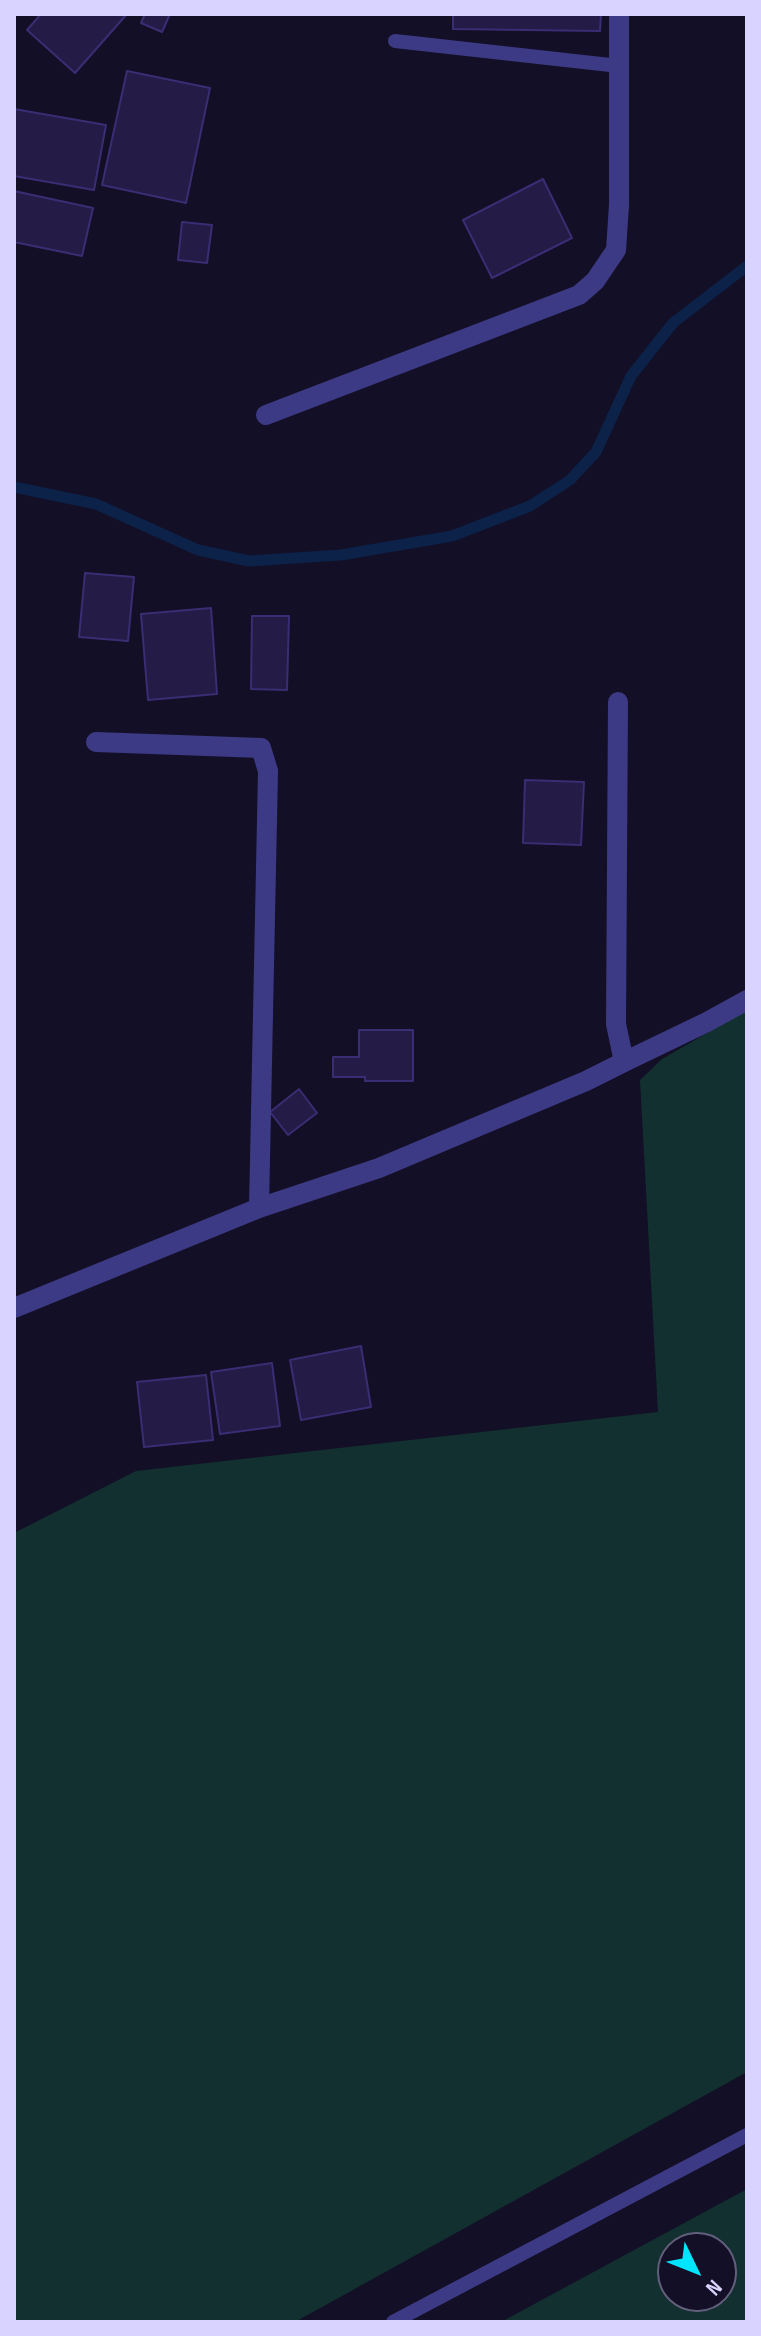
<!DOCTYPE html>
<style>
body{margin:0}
#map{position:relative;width:761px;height:2336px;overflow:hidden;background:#130f26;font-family:"Sofia Sans Condensed",sans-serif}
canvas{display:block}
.frame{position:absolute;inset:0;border:16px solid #d9d4ff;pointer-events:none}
.north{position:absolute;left:657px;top:2232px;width:80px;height:80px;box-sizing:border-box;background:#130f26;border:2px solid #625e7d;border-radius:50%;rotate:133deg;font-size:22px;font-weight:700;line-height:32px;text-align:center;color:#d9d4ff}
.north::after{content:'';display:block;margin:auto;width:28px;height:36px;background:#00e5ff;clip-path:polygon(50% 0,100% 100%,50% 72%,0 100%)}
</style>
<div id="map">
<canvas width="761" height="2336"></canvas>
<div class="frame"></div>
<div class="north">N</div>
</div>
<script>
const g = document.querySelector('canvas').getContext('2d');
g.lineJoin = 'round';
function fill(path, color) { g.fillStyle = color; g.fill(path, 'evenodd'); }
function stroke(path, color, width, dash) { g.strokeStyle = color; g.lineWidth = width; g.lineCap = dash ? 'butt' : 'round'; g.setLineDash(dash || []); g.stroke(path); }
const green = new Path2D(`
 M747,1010V2072L295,2322H14V1533L136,1471L658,1412L640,1080L662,1059Z
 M747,2189V2322H501ZM673,2248H721V2296H673Z`);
const stream = new Path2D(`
 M14,487L96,504L198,550L249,561L341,555L452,536L530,506L570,480L596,452L631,376L673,323L747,266`);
const building = new Path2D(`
 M41,14H127L75,73L27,30Z
 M145,14H170L162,32L141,23Z
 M453,14H601L600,31L453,29Z
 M127,71L210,88L186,203L102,185Z
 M14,109L106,125L94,190L14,176Z
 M543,179L572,238L492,278L463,220Z
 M14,191L93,208L82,256L14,242Z
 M182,222L212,225L207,263L178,260Z
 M85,573L134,577L128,641L79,637Z
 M211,608L217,694L148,700L141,614Z
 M252,616H289L287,690L251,689Z
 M525,780L584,782L581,845L523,843Z
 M359,1030H413V1081H365V1077H333V1057H359Z
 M299,1089L317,1113L288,1135L270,1112Z
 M361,1346L371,1407L301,1420L290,1360Z
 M272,1363L280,1426L220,1434L211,1372Z
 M206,1375L213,1440L144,1447L137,1382Z`);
const lane = new Path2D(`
 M395,41L619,66
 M393,2322L747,2135`);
const street = new Path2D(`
 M266,415L579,295L595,281L616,250L619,205V14
 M96,742L261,748L268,771L259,1208
 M624,1062L707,1022L747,1000
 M14,1308L259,1208L379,1168L586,1081L624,1062L616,1024L618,702`);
fill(green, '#12302f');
stroke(stream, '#0c2248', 11);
fill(building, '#241b47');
stroke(building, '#3b2d73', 2);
stroke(lane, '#3d3a85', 14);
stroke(street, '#3d3a85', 20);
</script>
